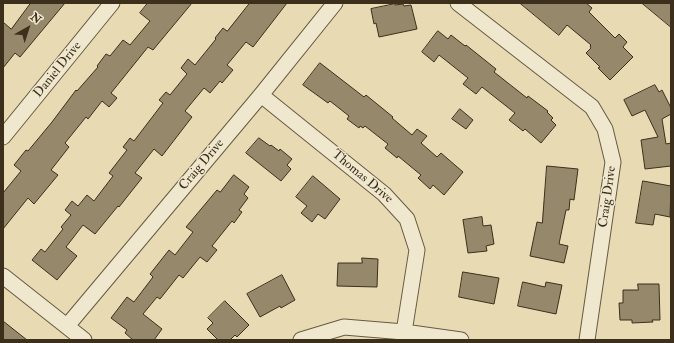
<!DOCTYPE html>
<style>
body{margin:0}
#map{position:relative;width:674px;height:343px;overflow:hidden;background:#e8dbb4;font-family:"IM FELL Double Pica",serif}
canvas{display:block}
.frame{position:absolute;inset:0;border:4px solid #3c2f1c;pointer-events:none}
.north{position:absolute;left:8px;top:8px;width:40px;height:40px;-webkit-text-stroke:3px #f0e8ce;paint-order:stroke;rotate:39deg;font-size:11px;font-weight:700;line-height:16px;text-align:center;color:#3c2f1c}
.north::after{content:'';display:block;margin:auto;width:14px;height:18px;background:#3c2f1c;clip-path:polygon(50% 0,100% 100%,50% 72%,0 100%)}
</style>
<div id="map">
<canvas width="674" height="343"></canvas>
<div class="frame"></div>
<div class="north">N</div>
</div>
<script>
const g = document.querySelector('canvas').getContext('2d');
g.lineJoin = 'round';
function fill(path, color) { g.fillStyle = color; g.fill(path, 'evenodd'); }
function stroke(path, color, width, dash) { g.strokeStyle = color; g.lineWidth = width; g.lineCap = dash ? 'butt' : 'round'; g.setLineDash(dash || []); g.stroke(path); }
function drawText(font, color, halo, rows, align = 'center') {
  g.font = font + ' "IM FELL Double Pica",serif'; g.lineWidth = 3; g.setLineDash([]); g.textBaseline = 'middle'; g.strokeStyle = halo; g.fillStyle = color; for (const [text, x, y, turn = 0] of rows) {
    g.save(); g.translate(x, y); g.rotate((+turn || 0) * Math.PI / 180); g.textAlign = isNaN(turn) ? turn : align; if (halo) g.strokeText(text, 0, 0); g.fillText(text, 0, 0); g.restore();
  }
}
const building = new Path2D(`
 M31,3H65L20,57L15,53L3,68V22L11,29Z
 M148,3H192L153,50L148,47L111,93L117,98L109,107L102,101L88,119L86,117L65,143L69,147L51,170L58,175L34,204L28,198L3,229V193L21,171L14,165L26,150L28,151L52,122L76,90L77,91L98,67L97,66L106,54L110,56L123,40L130,45L150,21L140,13Z
 M250,3H287L253,47L246,42L227,65L233,70L222,83L220,81L210,93L204,88L185,111L192,117L162,156L154,149L135,173L142,178L119,207L118,206L95,234L83,225L66,247L77,256L57,280L32,260L41,249L45,252L63,229L61,227L71,215L65,210L72,201L78,206L87,195L94,201L113,176L109,173L127,150L123,147L130,138L134,141L163,103L159,100L166,92L170,95L187,74L181,68L188,59L195,65L216,39L215,38L223,28L227,31Z
 M520,3H586L592,8L589,12L615,38L619,34L627,42L623,47L633,57L610,80L598,68L600,67L586,53L591,48L590,46L591,45L567,25L559,35Z
 M642,3H671V27Z
 M395,4V5L403,4L404,6L411,5L417,29L379,37L376,23L374,24L371,9Z
 M438,31L448,39L451,35L465,46L466,45L496,69L494,72L527,98L528,96L548,111L547,112L553,118L551,120L556,125L541,143L525,129L523,131L509,120L515,113L482,87L476,94L463,84L468,78L439,55L434,62L422,52Z
 M320,63L364,97L366,95L393,117L392,118L412,135L417,129L427,136L421,143L437,157L441,153L463,172L444,195L433,185L430,189L418,178L421,175L398,156L397,158L385,148L388,144L365,126L363,128L360,126L359,128L347,119L349,116L330,101L328,103L303,85Z
 M655,85L659,92L662,90L671,108V114L662,119L666,144L671,143V166L645,169L641,140L658,137L645,110L632,116L624,100Z
 M460,109L473,120L466,129L452,119Z
 M259,138L270,146L271,145L279,151L280,149L292,159L287,165L291,169L281,181L246,153Z
 M547,166L578,169L574,200L570,199L569,210H566L559,244L568,246L564,263L530,256L537,222L542,223Z
 M234,175L249,187L244,194L248,198L239,210L242,212L234,223L232,221L212,246L217,250L207,262L200,257L183,278L179,275L160,299L157,297L143,314L162,329L154,340H133L125,333L127,330L111,318L127,297L134,302L153,277L150,274L169,250L175,255L193,232L186,227L217,190L220,192Z
 M313,176L340,199L325,219L318,214L312,222L301,213L307,206L296,197Z
 M643,181L671,186L670,217L655,214L653,225L636,223Z
 M482,217L483,226L491,225L494,244L486,246L487,251L468,253L463,220Z
 M362,258L378,259L377,287L337,286L338,263H362Z
 M463,272L499,278L494,304L459,297Z
 M282,275L295,300L281,308L280,306L260,317L247,294Z
 M523,282L545,287L546,282L562,285L556,314L518,306Z
 M638,284H659L660,320H652L653,322L632,323V320H620L619,303H623V290H638Z
 M225,301L249,325L237,337L235,335L230,340H218L207,329L213,323L208,318Z
 M3,321L27,340H3Z`);
const street = new Path2D(`
 M458,3L592,107L605,129L613,162L587,340
 M261,95L384,194L407,219L417,250L404,332
 M3,137L112,3
 M3,276L84,340
 M67,326L261,95L335,3
 M301,340L344,327L404,332L461,340`);
const streetNames = [
 ["Daniel Drive",58,70,-51],
 ["Craig Drive",202,165,-50],
 ["Thomas Drive",362,177,40],
 ["Craig Drive",608,197,-82]
];
fill(building, '#95886b');
stroke(building, '#3c2f1c', 1);
stroke(street, '#675a42', 17);
stroke(street, '#f0e8ce', 15);
drawText('13px', '#3c2f1c', '#f0e8ce', streetNames);
</script>
